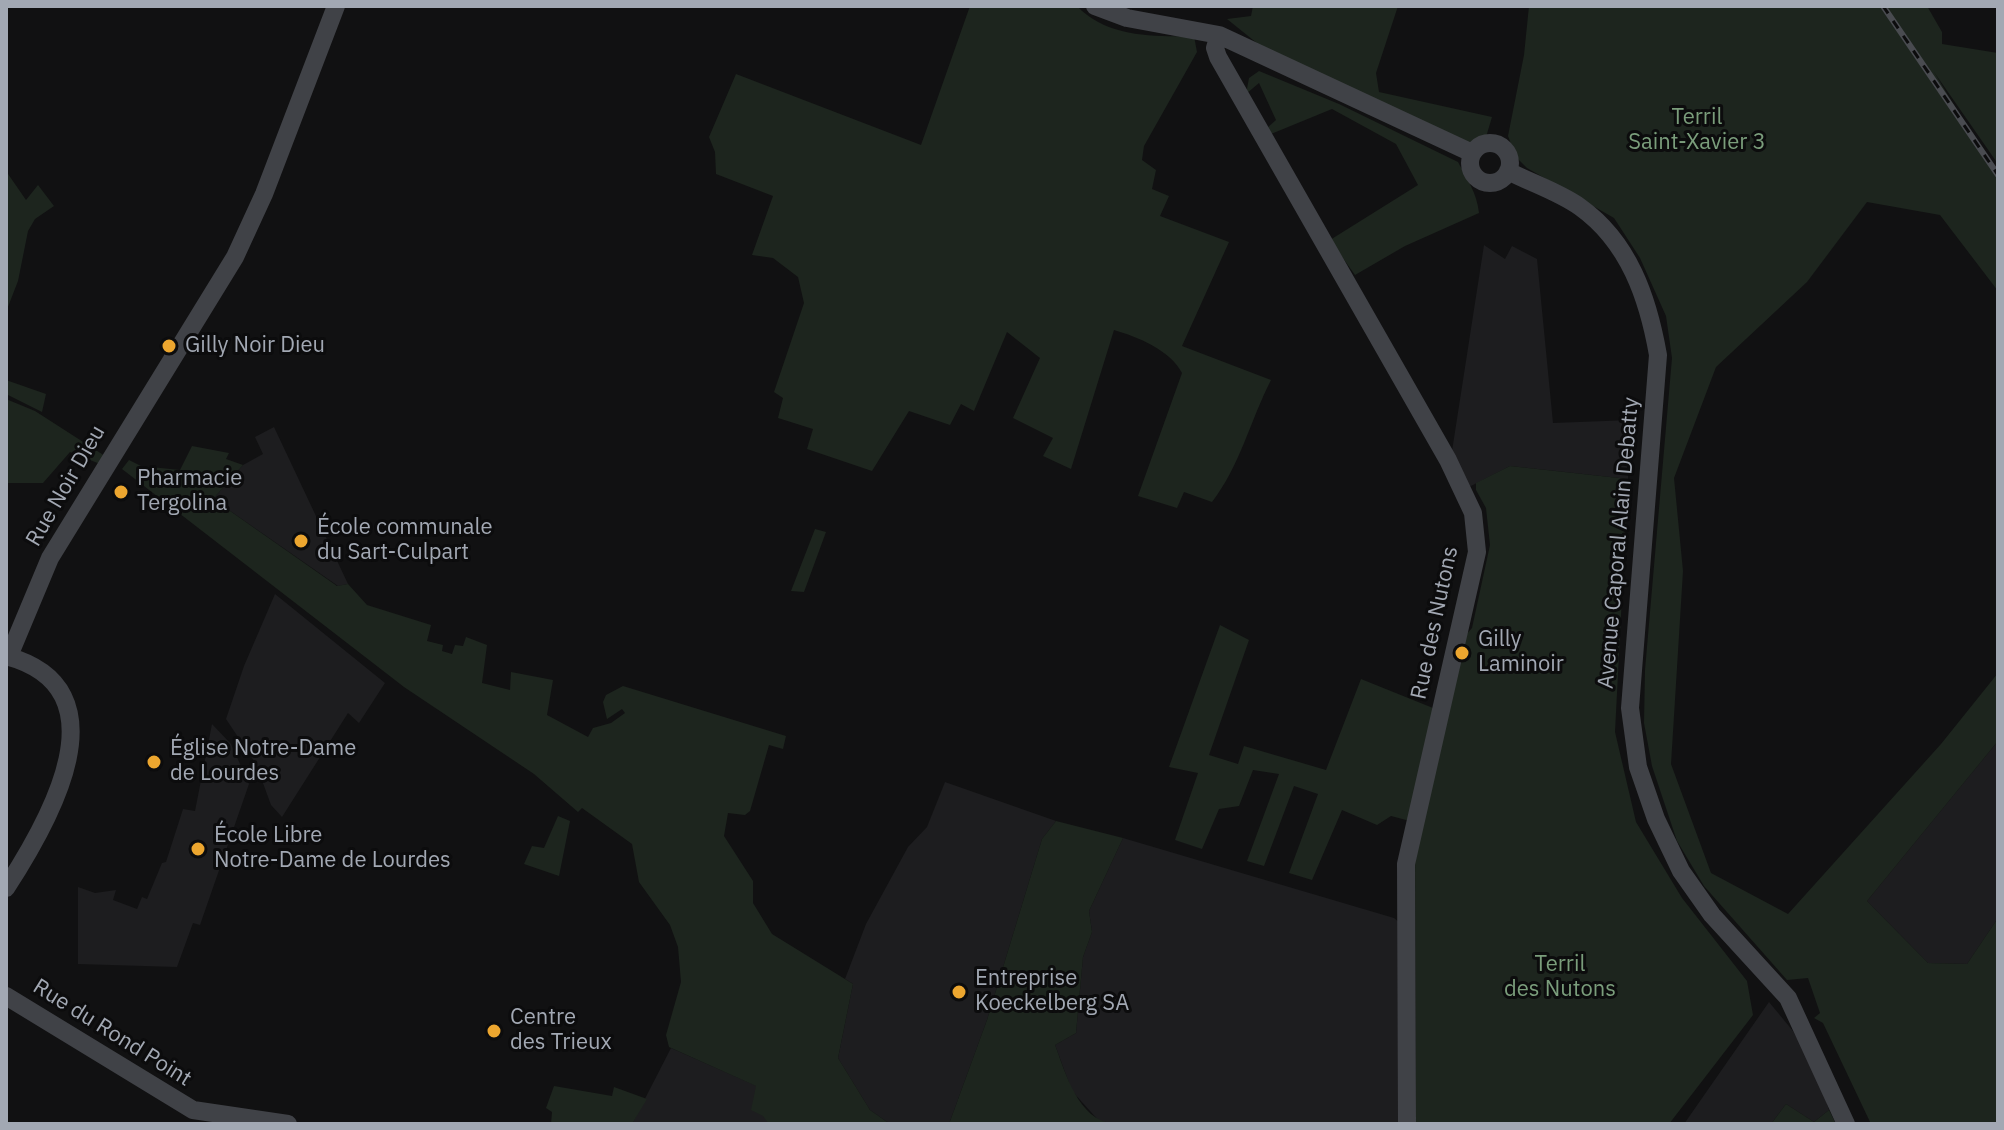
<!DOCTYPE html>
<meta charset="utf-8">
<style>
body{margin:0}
#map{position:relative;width:2004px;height:1130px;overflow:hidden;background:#111112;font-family:"IBM Plex Sans",sans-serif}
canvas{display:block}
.frame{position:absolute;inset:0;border:8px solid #a2a8b3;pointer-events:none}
</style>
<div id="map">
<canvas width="2004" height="1130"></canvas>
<div class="frame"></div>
</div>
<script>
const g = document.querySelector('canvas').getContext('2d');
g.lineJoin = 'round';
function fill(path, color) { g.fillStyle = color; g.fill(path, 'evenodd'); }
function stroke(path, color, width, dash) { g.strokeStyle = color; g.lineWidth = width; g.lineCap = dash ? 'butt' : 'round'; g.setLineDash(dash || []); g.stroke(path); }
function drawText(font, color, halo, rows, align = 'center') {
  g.font = font + ' "IBM Plex Sans",sans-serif'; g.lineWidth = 6; g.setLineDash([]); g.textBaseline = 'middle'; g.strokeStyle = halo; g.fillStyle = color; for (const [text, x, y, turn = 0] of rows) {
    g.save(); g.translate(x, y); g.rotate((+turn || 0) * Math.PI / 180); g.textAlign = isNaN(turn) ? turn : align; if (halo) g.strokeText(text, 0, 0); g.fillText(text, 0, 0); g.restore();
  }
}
const built = new Path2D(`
 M1484,245L1505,259L1512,246L1537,259L1553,423L1631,420L1628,479L1510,466L1469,487L1452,451Z
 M274,427L348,584L338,586L213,499L243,465L263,454L255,437Z
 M275,594L385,683L359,723L348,713L282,817L271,805L256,764L226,719L244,666Z
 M212,724L231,744L249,784L200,925L193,923L177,967L78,964V887L95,893L116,890L113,900L137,909L142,897L147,899L162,863L166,862L183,809L195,811Z
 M1998,741V918L1967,964L1928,963L1867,901Z
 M945,782L1056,821L1042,839L987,1020L949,1124H890L870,1110L838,1058L853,984L845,979L866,924L908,847L927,827Z
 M1123,838L1394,918L1400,923L1401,1124L1100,1122L1072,1091L1055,1045L1076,1033L1083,957L1092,932L1089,911Z
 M1769,1002L1793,1031L1816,1070L1829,1110L1814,1122L1786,1104L1771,1124H1684Z
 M671,1048L757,1086L769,1124H632Z`);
const green = new Path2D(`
 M970,6H1077C1106,37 1154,37 1194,36L1197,52L1144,146L1142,160L1156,170L1152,189L1169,196L1160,216L1229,242L1182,346L1271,380C1250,421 1240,466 1212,502L1184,492L1177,508L1138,496L1182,373C1170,350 1138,337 1114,330L1071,469L1043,456L1053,438L1013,418L1040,358L1007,332L974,411L961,404L950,425L909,411L872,471L807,449L813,429L778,418L783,398L774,392L804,303L798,277L773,258L752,255L773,196L716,174L715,152L709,137L736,74L921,145Z
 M1253,6H1398L1376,73L1379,92L1492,117L1486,137L1467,143L1258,44L1227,19L1251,16Z
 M1529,6H1927L1942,32V44L1998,53V164L1934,72L1998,178V291L1940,215L1867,202L1807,282L1716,367L1674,478L1683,571L1671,764L1711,873L1788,914L1941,744L1998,673V741L1867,901L1928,963L1967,964L1998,918V1124H1871L1823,1023L1814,1018L1820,1013L1808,978L1787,980L1704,886L1677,841L1652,766L1644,723L1645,670L1672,358L1666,316L1640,258L1614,218L1527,168L1516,157L1508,136L1524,55Z
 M1259,71L1339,104L1458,162C1467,179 1477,193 1479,213L1405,246L1355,275L1330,240L1418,185L1396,144L1332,109L1271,134L1267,128L1276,120L1259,83L1246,94L1249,78Z
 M6,171L26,200L38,185L54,206L35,219L28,231L18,281L6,312Z
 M6,380L46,394L42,412L6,394Z
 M6,399L35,411L105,456L100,464L70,452L43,483H6Z
 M192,446L229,453L226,459L243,465L213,499L337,586L348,584L367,605L431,625L427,641L443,645L442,651L452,654L455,645L463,646L466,637L487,645L482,683L510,690L511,672L553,680L547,715L588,737L593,728L611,723L625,713L622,709L607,719L603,702L606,695L623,686L786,736L783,749L769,745L750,811L745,815L728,813L724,836L753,881V903L772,934L853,984L838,1058L870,1110L890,1124H769L763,1116L751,1110L756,1086L669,1047L666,1035L681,982L678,947L670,925L639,882L632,844L582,808L578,812L534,774L404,687L122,469L129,460L141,466L180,470Z
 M1510,466L1628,479L1615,732L1636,822L1682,898L1747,981L1753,1015L1669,1124H1416L1415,856L1464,637L1472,628L1490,545L1486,508L1476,490V483Z
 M815,529L826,532L804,592L791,591Z
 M1220,625L1249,640L1209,755L1238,764L1244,746L1326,770L1361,679L1433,708L1410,821L1391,816L1377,825L1342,810L1312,880L1289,873L1318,794L1294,786L1264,866L1247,861L1279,774L1253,770L1239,806L1219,809L1202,849L1175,840L1198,773L1169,767Z
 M558,816L570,821L559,876L524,864L532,846L544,848Z
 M1056,821L1123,838L1089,911L1092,932L1083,957L1076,1033L1055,1045C1066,1074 1078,1119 1113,1124H949L987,1020L1042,839Z
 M554,1086L612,1096L614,1087L647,1099L632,1124H551L552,1112L546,1108Z
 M1786,1104L1814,1122L1829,1110L1836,1124H1771Z`);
const secondary = new Path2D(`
 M1095,6L1127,18L1219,35L1472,153
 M1219,35L1215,48L1218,57L1448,460L1473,513L1477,552L1406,864L1407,1124
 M1470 163a20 20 0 1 1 40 0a20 20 0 1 1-40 0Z
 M1508,171C1531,183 1559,192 1580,207C1629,242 1648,298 1658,355L1630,708L1638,767L1656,819L1681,871L1712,915L1788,998L1846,1124
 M6,656C127,688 49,822 6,888
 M9,656L50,558L235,257L264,194L336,6
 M6,996L193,1110L288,1124`);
const rail = new Path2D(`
 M1883,6L1998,175`);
const markers = [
 [169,346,8,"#eca62f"],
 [121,492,8,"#eca62f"],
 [301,541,8,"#eca62f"],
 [1462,653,8,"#eca62f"],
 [154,762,8,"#eca62f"],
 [198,849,8,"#eca62f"],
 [959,992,8,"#eca62f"],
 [494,1031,8,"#eca62f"]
];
const parkNames = [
 ["Terril",1697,118],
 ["Saint-Xavier 3",1697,143],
 ["Terril",1560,965],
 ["des Nutons",1560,990]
];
const poiNames = [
 ["Gilly Noir Dieu",185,346],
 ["Pharmacie",137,479],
 ["Tergolina",137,504],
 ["École communale",317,528],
 ["du Sart-Culpart",317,553],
 ["Gilly",1478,640],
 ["Laminoir",1478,665],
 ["Église Notre-Dame",170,749],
 ["de Lourdes",170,774],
 ["École Libre",214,836],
 ["Notre-Dame de Lourdes",214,861],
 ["Entreprise",975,979],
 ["Koeckelberg SA",975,1004],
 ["Centre",510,1018],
 ["des Trieux",510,1043]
];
const streetNames = [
 ["Rue Noir Dieu",66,486,-60],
 ["Avenue Caporal Alain Debatty",1619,543,-85],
 ["Rue des Nutons",1435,623,-78],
 ["Rue du Rond Point",112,1033,32]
];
fill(built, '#1d1d1f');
fill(green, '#1d251e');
stroke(secondary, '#404247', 18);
stroke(rail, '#494b50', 6);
stroke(rail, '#0c0c0d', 3, [9]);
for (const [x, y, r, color] of markers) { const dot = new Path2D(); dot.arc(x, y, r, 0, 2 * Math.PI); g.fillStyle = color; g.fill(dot); stroke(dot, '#0c0c0d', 3); }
drawText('22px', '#7a9d7b', '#0c0c0d', parkNames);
drawText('22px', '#a2a8b3', '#0c0c0d', poiNames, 'left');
drawText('22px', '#a2a8b3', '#0c0c0d', streetNames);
</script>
